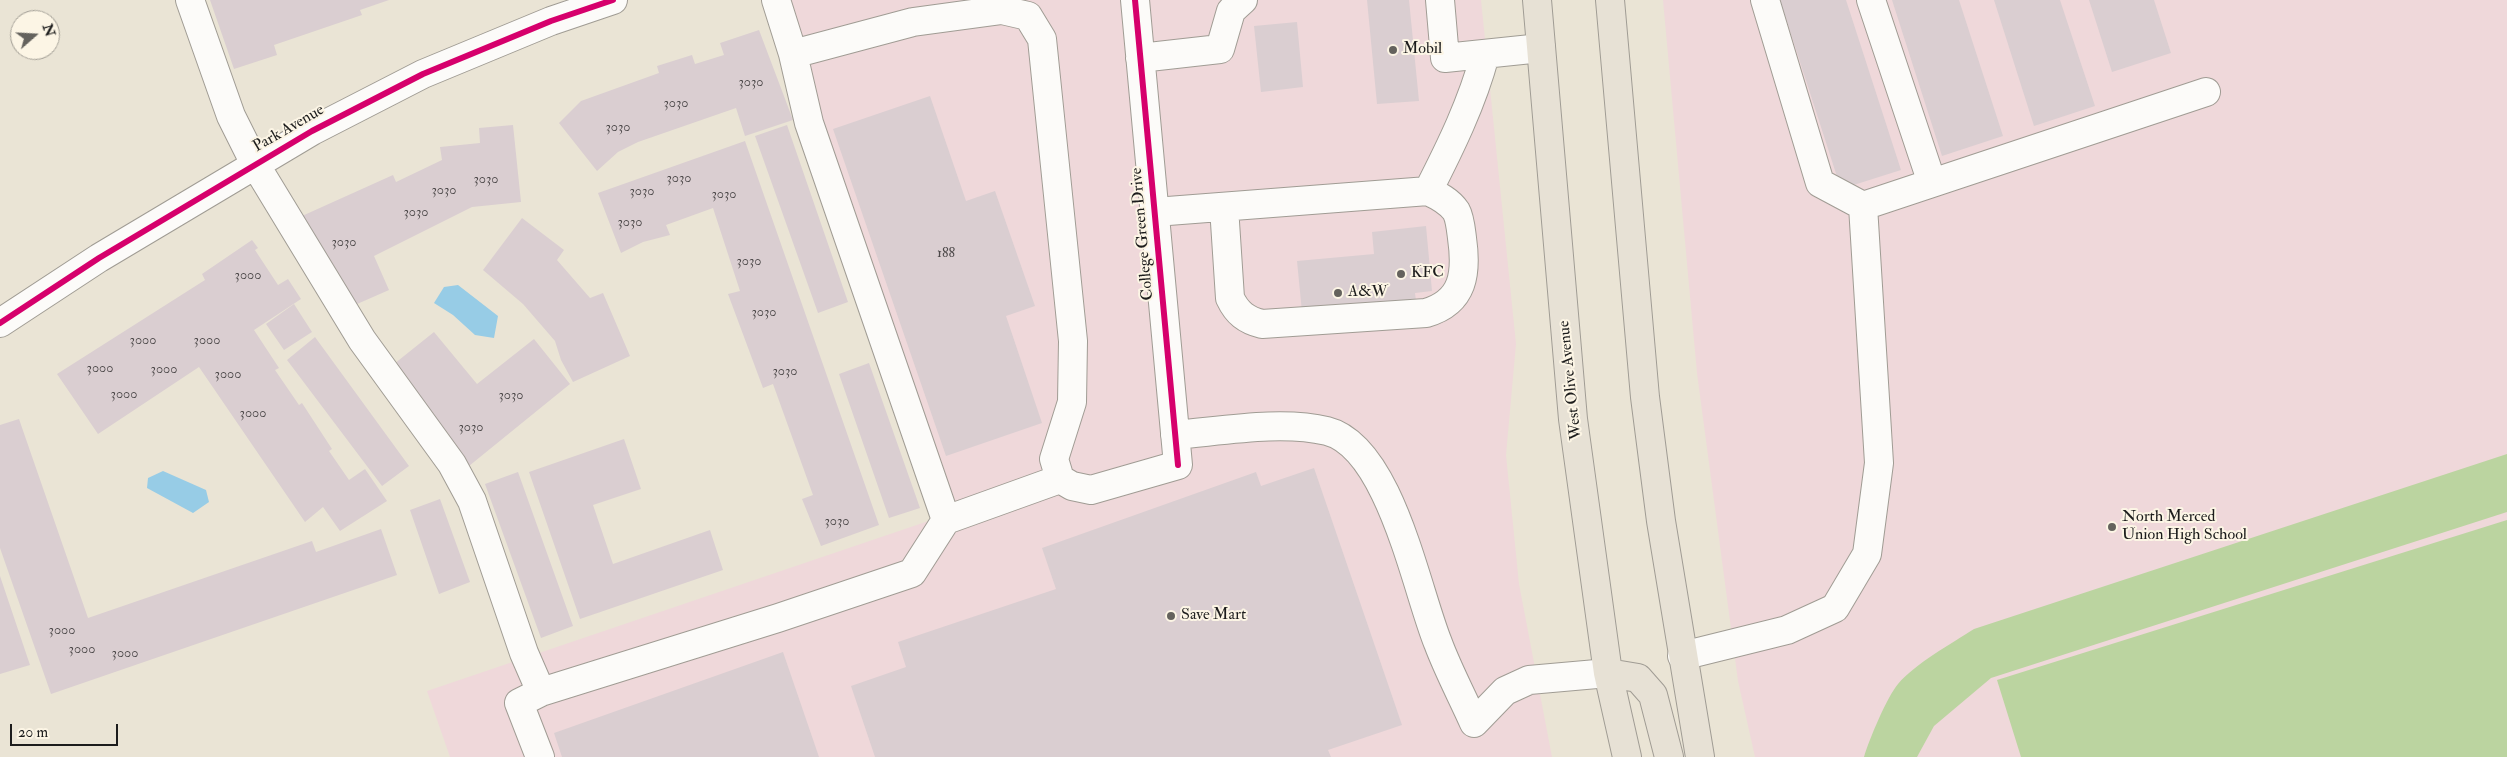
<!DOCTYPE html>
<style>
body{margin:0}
#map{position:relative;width:2507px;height:757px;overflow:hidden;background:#eae4d5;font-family:"IM FELL Double Pica",serif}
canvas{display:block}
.north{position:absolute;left:10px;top:10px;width:50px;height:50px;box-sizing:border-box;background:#fcf5e5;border:1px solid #a29e95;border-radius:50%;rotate:71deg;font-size:14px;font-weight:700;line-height:20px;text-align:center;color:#1c1c1c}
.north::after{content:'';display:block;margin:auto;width:18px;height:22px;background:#64625d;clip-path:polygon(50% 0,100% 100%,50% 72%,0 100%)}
.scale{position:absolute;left:10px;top:724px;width:108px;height:22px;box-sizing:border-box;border:2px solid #1c1c1c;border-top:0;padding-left:6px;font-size:15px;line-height:18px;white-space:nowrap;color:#1c1c1c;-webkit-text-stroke:4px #fcf5e5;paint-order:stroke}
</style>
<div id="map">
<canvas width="2507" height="757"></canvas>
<div class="north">N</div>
<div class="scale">20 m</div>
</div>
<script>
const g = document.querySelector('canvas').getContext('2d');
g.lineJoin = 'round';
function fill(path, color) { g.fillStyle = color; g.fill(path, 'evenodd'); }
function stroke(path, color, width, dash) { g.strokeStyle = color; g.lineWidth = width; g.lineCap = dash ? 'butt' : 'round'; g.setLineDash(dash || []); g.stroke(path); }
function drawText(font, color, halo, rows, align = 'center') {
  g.font = font + ' "IM FELL Double Pica",serif'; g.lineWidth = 4; g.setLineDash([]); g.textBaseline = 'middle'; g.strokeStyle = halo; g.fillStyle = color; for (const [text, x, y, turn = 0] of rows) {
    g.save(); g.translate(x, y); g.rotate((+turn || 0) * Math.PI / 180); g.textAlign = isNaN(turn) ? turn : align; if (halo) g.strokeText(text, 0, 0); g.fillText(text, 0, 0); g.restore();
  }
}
const built = new Path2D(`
 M780,0H1481L1516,344L1506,455L1519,584L1552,757H450L427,691L958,511Z
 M1663,0H2507V757H1755L1738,681L1697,373Z`);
const green = new Path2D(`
 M2507,454V512L1991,678L1934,726L1917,757H1864C1869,740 1887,697 1898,684C1916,663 1951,644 1974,629Z
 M2507,520V757H2021L1997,680Z`);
const water = new Path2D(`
 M458,285L498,316L494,338L475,335L453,315L434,303L444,287Z
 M163,471L206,490L209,502L193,513L147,488L148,478Z`);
const building = new Path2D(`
 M210,0H389L360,10L362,15L274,45L277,55L234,69Z
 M1367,0H1409L1419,101L1377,104Z
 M1780,0H1846L1901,170L1841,189Z
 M1892,0H1959L2003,136L1942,156Z
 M1994,0H2060L2095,106L2034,126Z
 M2089,0H2154L2171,53L2112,72Z
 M1297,22L1303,87L1261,92L1254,26Z
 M759,30L793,120L745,136L736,108L638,142L618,152L597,171L559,123L581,101L659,73L657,66L692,55L695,64L724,55L720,43Z
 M930,96L966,201L995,191L1035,306L1006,316L1042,423L946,456L833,129Z
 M513,125L521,202L472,207L374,256L389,290L348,308L302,216L393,175L396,182L442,160L440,147L480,143L479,128Z
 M787,125L848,302L818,313L755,136Z
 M745,141L879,525L821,546L802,499L813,495L773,384L763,388L728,294L740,291L713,208L666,225L670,235L643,242L621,253L598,193Z
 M522,218L564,250L557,260L590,298L603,293L630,356L573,382L561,360L555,341L523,304L483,270Z
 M1426,226L1432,291L1415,293L1416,301L1302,312L1297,261L1374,254L1372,232Z
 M252,240L258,248L255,250L278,285L288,279L301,299L254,330L279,368L275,370L299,405L302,403L332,449L329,451L349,480L365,469L387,501L340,531L323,507L305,522L199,367L98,434L57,374L205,280L202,274Z
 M294,304L312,332L284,350L266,324Z
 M434,332L477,384L534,339L570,384L469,466L389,368Z
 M315,337L409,466L382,486L287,360Z
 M869,363L920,508L889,518L839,374Z
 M19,419L88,618L312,541L316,552L381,529L397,575L51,694L0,548V425Z
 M624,439L641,489L593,505L613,564L710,530L723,570L580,619L529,472Z
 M1314,468L1402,725L1328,750L1331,757H875L851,686L906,667L898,642L1056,589L1042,548L1256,472L1261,486Z
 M518,472L573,626L541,638L485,484Z
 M440,499L470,582L439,594L410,510Z
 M0,576L30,665L0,674Z
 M783,652L819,757H562L554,733Z`);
const minor = new Path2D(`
 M190,0L231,116L255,164L362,340L452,464L472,501L524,653L541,692L519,703L540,757
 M776,0L793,54L913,22L1002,10L1028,16L1042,39L1073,341L1072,402L1054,459L1060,479L1072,486L1091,490L1178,465L1135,0
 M1440,0L1445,58L1541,48
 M1765,0L1820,183L1863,206L2206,92
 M1871,0L1932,183
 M793,54L809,123L946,520L1060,479
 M1140,58L1220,49L1231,11L1243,0
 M1428,191C1451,146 1472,103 1485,55
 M1155,212L1428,191C1439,196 1449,201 1456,211C1460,218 1461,230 1462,238C1467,273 1464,302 1426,313L1262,324C1246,320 1237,313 1230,298L1224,207
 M0,323L99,258L312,131L423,74L551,21L613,0
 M1175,435C1222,431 1281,420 1327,431C1390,447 1416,589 1438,643C1448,670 1462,696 1474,723L1505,691L1529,680L1608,673
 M1682,656L1787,630L1835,608L1867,554L1879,463L1863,206
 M541,692L778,618L912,573L946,520`);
const major = new Path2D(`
 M1537,0L1573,419L1608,673L1627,757
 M1610,0L1645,397L1661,521L1700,757
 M1608,673L1638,678L1653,695L1669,757`);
const cycleway = new Path2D(`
 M1135,0L1178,465
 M0,323L99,258L312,131L423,74L551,21L613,0`);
const markers = [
 [1393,50,5,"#64625d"],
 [1401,274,5,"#64625d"],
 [1338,293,5,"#64625d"],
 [2112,527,5,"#64625d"],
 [1171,616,5,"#64625d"]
];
const numberNames = [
 ["3030",751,83],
 ["3030",676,104],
 ["3030",618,128],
 ["3030",679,179],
 ["3030",486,180],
 ["3030",444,191],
 ["3030",642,192],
 ["3030",724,195],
 ["3030",416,213],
 ["3030",630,223],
 ["3030",344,243],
 ["188",946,254],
 ["3030",749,262],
 ["3000",248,276],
 ["3030",764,313],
 ["3000",143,341],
 ["3000",207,341],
 ["3000",100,369],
 ["3000",164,370],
 ["3030",785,372],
 ["3000",228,375],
 ["3000",124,395],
 ["3030",511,396],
 ["3000",253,414],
 ["3030",471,428],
 ["3030",837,522],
 ["3000",62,631],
 ["3000",82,650],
 ["3000",125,654]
];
const poiNames = [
 ["Mobil",1403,50],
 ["KFC",1411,274],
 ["A&W",1348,293],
 ["North Merced",2122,518],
 ["Union High School",2122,536],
 ["Save Mart",1181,616]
];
const streetNames = [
 ["Park Avenue",289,129,-30],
 ["College Green Drive",1143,234,-95],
 ["West Olive Avenue",1571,380,-96]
];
fill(built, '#efd8da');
fill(green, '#bbd4a0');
fill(water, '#97cce6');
fill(building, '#daced1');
stroke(minor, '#a09c94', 30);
stroke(major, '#a09c94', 30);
stroke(minor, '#fcfbf9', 28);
stroke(major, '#e7e1d5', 28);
stroke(cycleway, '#d6006c', 6);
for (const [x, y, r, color] of markers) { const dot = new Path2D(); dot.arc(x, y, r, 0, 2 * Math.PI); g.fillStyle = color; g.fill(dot); stroke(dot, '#fcf5e5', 2); }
drawText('14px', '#4c4849', null, numberNames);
drawText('16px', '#1c1c1c', '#fcf5e5', poiNames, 'left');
drawText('16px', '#1c1c1c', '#fcf5e5', streetNames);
</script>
